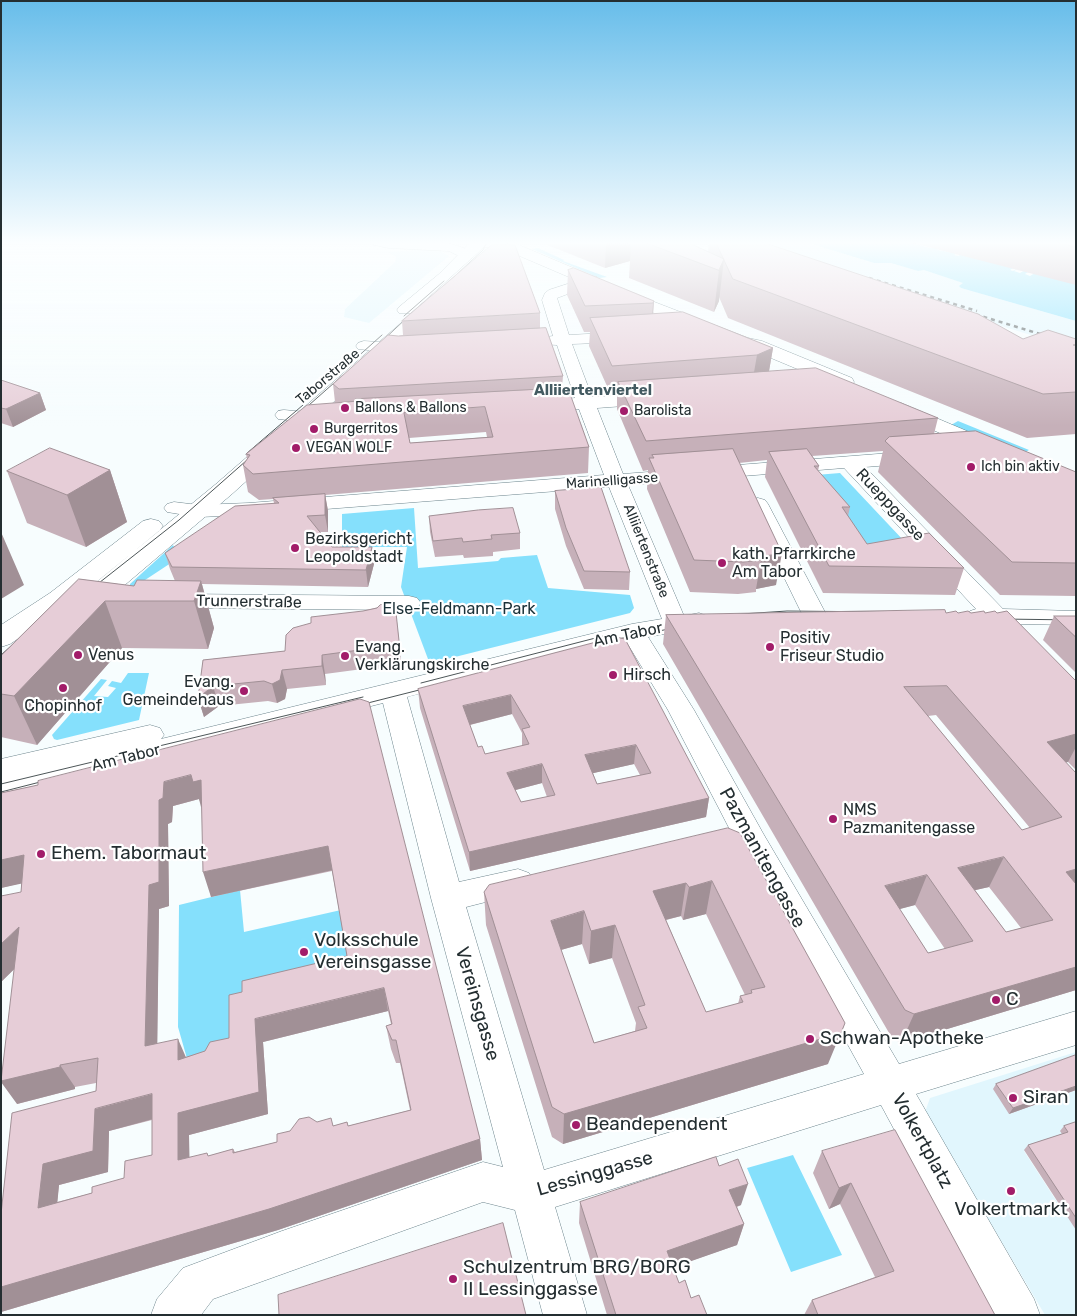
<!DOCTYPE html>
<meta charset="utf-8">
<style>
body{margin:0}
#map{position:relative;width:1077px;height:1316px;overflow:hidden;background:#f7fdfe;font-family:Rubik,sans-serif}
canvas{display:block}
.frame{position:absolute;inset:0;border:2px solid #242e31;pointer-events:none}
</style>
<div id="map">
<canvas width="1077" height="1316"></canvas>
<div class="frame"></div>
</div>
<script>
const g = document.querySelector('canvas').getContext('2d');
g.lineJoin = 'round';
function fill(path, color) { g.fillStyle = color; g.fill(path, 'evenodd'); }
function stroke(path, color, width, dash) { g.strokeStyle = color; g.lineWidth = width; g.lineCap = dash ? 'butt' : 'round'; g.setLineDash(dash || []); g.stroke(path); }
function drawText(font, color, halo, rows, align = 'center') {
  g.font = font + ' Rubik,sans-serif'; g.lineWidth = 4.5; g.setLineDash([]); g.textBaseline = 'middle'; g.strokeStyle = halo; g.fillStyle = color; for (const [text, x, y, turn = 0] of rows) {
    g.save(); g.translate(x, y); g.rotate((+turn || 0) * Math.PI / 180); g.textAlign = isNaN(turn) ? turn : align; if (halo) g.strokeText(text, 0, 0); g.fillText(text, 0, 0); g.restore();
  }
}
const built = new Path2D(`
 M729,242H805L873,263H891L918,271L924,270L964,283L961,288L1076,321V349Z
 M437,249L449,256L369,323L344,317L345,309L395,262L396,257L388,252Z
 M1076,1052V1059L1009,1114L1076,1090V1155L1024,1151L1063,1211L1076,1207V1315H1045L925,1112L930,1098Z`);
const green = new Path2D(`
 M805,242H908L930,248L947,243L949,244L937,250L958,253L954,255L958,256L971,250L1021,263L1010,270L1013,271L1034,259L1014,271L1020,273L1035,264L1039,265L1025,274L1030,276L1051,263L1076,285V321L961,288L959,286L963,283L924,270L918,271L891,263H874Z
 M538,248L564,260L563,261L607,277L599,278L532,249Z
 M958,421L1029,450L1022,454L951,425Z
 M840,473L921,559L866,568L804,476Z
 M414,508L418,568L498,561L501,558L537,555L548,588L630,595L634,608L630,613L435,662L428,659L401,587L407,547H342V514Z
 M173,545L175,549L186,553L136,586H130V584Z
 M128,673H149L139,720L57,740L54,739L52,735L101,679L107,680L94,696L108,697L116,688L108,686L112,681L121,683Z
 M240,890L244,932L341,910L353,980L253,1045L188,1062L178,1027L179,905Z
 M793,1155L842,1255L791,1272L747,1168Z`);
const minor = new Path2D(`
 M373,242C397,242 458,235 474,256L467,260L449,251L388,248L374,245Z
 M592,276L597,277L599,280L597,283L557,298L569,335L624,332L630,334L632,337L630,340L624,342L572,344L592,397L651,394L657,395L660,399L657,403L651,404L597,408L623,474L916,451L923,453L926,457L923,461L916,463L865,467L1003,609L1076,611V625L1014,624L1011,628C1003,631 997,631 990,624L970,621L966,616L970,611L976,609L844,468L628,485L684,616L699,613L707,616L711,621L707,626L648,637L694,710L764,835L899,1064L1076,1011V1045L916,1094L1034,1299L1040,1315H994L881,1105L555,1207L587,1315H543L515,1210L483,1202L213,1299L201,1315H151L157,1299L183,1268L282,1231L483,1162L503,1167L431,898L383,703L1,800V759L150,725L160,728L164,735L161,739L632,624L662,619L609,487L249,515L198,517L167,512L164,508L167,504L174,502L198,505L249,503L604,475L579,409L539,411L533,410L530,406L533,402L575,398L557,345L540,344L538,341L540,338L553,336L542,300L545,293L549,290ZM626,641L668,710L742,853L864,1074L544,1170L466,907L529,891L534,882L529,873L518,869L459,882L407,697Z
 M364,341L406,344L412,346L414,349L412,352L406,354L358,349L356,346L358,343Z
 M284,410L327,414L333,415L336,419L333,423L327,424L278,419L275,415L278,411Z
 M758,498L765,500L768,504L826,614L822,619L814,621L806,619L802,614L748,504L751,500Z
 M174,594L409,596L417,598L421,603L417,608L409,610L174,608L166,606L162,601L166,596Z`);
const major = new Path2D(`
 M471,242H512L644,298L748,338L762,341L852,378L854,382L852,386L845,388L838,386L752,350L738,347L632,304L501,248L484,247L411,313H399L397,310L399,307L439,274Z
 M430,301L436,303L438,306L436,309L232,494L100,606C92,615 87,617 75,614L71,608L82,594L216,484L424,303Z
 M901,403L995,443L998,447L995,451L988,453L981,451L894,413L891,409L894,405Z
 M151,519L159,521L163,526L159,531L68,605L10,644L1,647V625L50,593L143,521Z`);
const tram = new Path2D(`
 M490,249L512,242
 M441,289L483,250L487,242
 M404,316L444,281
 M379,344L412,313
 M335,377L382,335
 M300,413L343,375
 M246,454L303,405
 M90,590L179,520L255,453
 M711,616L787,611L888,612
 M1001,619L1076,620
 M608,641L679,627
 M1,655L36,624
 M421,683L615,633
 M356,706L431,687
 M1,784L363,697
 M1,792L52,779`);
const rail = new Path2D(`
 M869,278L977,311
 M968,312L1076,345`);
const wall = new Path2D(`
 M540,242H687L708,252L709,242H762L1023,339H1076V434L1027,438L728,318L719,297V301L714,312L629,278L630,261L605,268Z
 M909,242H1076V285Z
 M568,270L654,301L653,314L773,348L769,371L938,418L934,434L1076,472V596L1000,595L878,472L883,451L812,456L819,466L818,471L850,507L848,516L867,544L964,568L955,595L823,593L765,477L767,460L739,463L776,585L756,589V592L738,594L690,592L647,489L648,470L643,471L617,409V394L611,395L589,346L590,332H584L567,295Z
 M540,313V328L563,376L562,388L589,447L588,473L325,495L328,511V532H320L332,547H372L374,564L368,587L202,584L214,628L208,649L122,648L37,745L1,737V656L79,579L134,586L175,581L170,569L165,553L274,503L273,499L259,500L248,492L243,465L247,459L246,454L335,402L333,384L398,336L403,335L402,321ZM486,432L487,437L410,443L409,438Z
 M1,380L40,393L46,410L13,427L1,423Z
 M110,470L127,522L86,547L27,523L7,471Z
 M555,491L630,572L629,590L584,589L566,546L555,509Z
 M429,516L520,533V549L493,552V556L464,558L463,555L435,557L430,532Z
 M395,603L402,669L389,671L383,668L372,670L370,668L325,674L326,685L287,689L285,699L277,703L268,701L219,706L204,717L198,698L203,660L285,651L363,611Z
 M946,613H985L1076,681V770L1068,762H1066L1076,990L901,1043L892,1038L663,644L666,615ZM936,715L1030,828L1022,830L928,716ZM989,887L1021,928L1006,932L975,890ZM915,905L945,949L928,953L899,909Z
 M1054,616H1076V673L1043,640Z
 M616,637L709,798L706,817L470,871L420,708L418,689ZM512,714L522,733V746L485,754L478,747L470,725ZM634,764L640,775L597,784L593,773ZM542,783L547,797L521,802L515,790Z
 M360,699L480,1139L482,1160L278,1230L1,1312V1214L96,1091V1083L75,1087V1089L17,1104L14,969L1,982L21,892V883L1,888V793L38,785ZM199,799L202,806L211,897L332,871L347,956L242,992L229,1038L205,1051L186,1057L157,1044L159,909L169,906L168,824L172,822L173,806ZM388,1011L391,1024L386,1026L391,1049L396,1063H400L410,1110L348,1126L347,1122L334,1126L317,1122L290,1131L277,1142L235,1152L233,1149L209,1156L189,1157V1135L268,1114L263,1042ZM152,1120V1155L124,1178L92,1193L57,1202L59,1185L108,1172L109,1131Z
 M728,828L828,1064L563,1144L552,1137L486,925L484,892ZM706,914L745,995L740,996L738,1004L706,1012L666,920L681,916L683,920ZM582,944L589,964L612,958L636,1023L635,1031L594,1043L561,950Z
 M1076,1055V1090L1009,1114L993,1089L996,1084Z
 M1076,1122V1230L1024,1150L1028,1145L1062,1134L1060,1131L1064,1126Z
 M822,1151L995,1315H804L812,1300L875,1277L840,1204L829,1209L813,1173Z
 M719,1166L741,1205L737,1207L744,1224L737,1245L673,1267L679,1283L691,1298L707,1315H607L579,1223L580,1202Z`);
const shadedWall = new Path2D(`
 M606,242H631L630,261L605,268Z
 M724,259L719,301L714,312L719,270Z
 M654,301L652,327L651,329L653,303Z
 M773,348L768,377L752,384L757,355Z
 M40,393L46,410L13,427L6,409Z
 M110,470L127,522L86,547L67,495Z
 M325,494L328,511V532L325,515Z
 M1,532L24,585L1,599Z
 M372,547L374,564L368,587L366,570Z
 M782,553L776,585L756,589L761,560L760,557Z
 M201,581L214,628L208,649L194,601Z
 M105,601L122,648L37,745L14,696Z
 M322,655L325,674L326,685L322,666Z
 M282,670L287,689L285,699L277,703L272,684Z
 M213,686L219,706L204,717L198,698Z
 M511,695L512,714L465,726L463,706Z
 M1076,734V747L1068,762L1033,771L1047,742Z
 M636,745L634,764L585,775V755Z
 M542,764V783L508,792L507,773Z
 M191,775L201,780L209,804L201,807L199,799L173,806L172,822L168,824L169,906L159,909L157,1069L145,1046L149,885L159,800L164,782Z
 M709,798L706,817L470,871L469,852Z
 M328,846L333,870L211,897L203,872Z
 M24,855L38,880L1,888V860Z
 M1004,857L989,887L945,897L958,868Z
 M1076,869V895L1066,872Z
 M927,875L915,905L874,916L885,886Z
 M712,881L706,914L683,920L689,887Z
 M686,883L681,916L649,924L653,891Z
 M584,911L582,944L550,953L551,921Z
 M615,925L612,958L589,964L591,931Z
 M19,927L33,951L1,982V944Z
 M1076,967V990L901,1043L914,1014Z
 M384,988L388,1011L263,1042L268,1114L189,1135L190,1181L178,1160V1113L255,1019Z
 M845,1023L828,1064L563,1144L564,1114Z
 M178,1039L188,1062L178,1060Z
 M60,1065L75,1087V1089L17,1104L1,1082V1081Z
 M1076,1086V1090L1009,1114L1013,1108Z
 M152,1094L164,1116L109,1131L108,1172L59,1185L55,1228L38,1208L43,1164L95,1109Z
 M480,1139L482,1160L278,1230L1,1312V1287Z
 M851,1183L840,1204L829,1209L839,1188Z
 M748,1184L741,1205L723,1211L729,1190Z
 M744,1224L737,1245L663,1271L667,1251Z`);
const building = new Path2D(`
 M644,242H687L724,259L719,270Z
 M716,242H762L978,314L1023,339L1048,330L1076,339V344L1073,345L1076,346V392L1043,394L733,279Z
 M1056,242H1076V247Z
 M493,244L515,245L540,313L402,321Z
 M574,268L654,301L653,303L585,306L568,270Z
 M683,312L773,348L757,355L612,366L590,318Z
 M546,328L563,376L339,389L333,384L388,335L398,336Z
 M816,368L938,418L646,441L618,382Z
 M1,380L40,393L6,409L1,408Z
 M568,388L589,447L253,474L243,465L250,455L246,454L307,405L359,401L356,399ZM485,407L493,437L410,443L404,413Z
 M976,431L1076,472V563L1012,562L885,441L889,437Z
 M50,448L110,470L67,495L7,471Z
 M733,449L782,553L760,557L761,560L743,562L694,560L649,458H654L652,455Z
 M807,449L819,466H814L850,507H842L867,544L929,533L964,568L829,566L769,452Z
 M601,487L630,572L584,571L566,528L555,491Z
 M325,494V515L307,516L332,547H372L366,570L172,567L165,553L235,506L279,503L273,498Z
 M513,508L520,533L491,535L492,539L463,542L462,538L433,541L429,516L478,510Z
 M79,579L134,586L137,580L201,581L194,601H105L14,696L1,694V656Z
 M395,603L400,650L386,652L381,649L369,651L367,649L322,655V666L282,670L280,680L272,684L264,681L213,686L198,698L203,660L285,651L286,635L293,628L311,623V617L363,611L377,608L380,605Z
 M945,610L946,613L956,611L958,613L968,611L971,613L984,611L985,613L995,611L997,613L1007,611L1076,681V734L1047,742L1076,773V869L1066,872L1076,884V967L914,1014L905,1010L666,615ZM947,686L1062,817L1022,830L904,687ZM1004,857L1053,920L1006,932L958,868ZM927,875L973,941L928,953L885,886Z
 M1054,616H1076V637Z
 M616,637L625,639L709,798L469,852L418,689ZM511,695L530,727L522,729L529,744L485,754L482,746L478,747L463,706ZM636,745L651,773L597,784L585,755ZM542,764L555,795L521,802L507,773Z
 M360,699L369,702L480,1139L269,1209L1,1287V1214L12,1113L96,1091L98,1058L60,1065V1067L1,1081L19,927L1,944V896L21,892L24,855L1,860V793L38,785V781ZM191,775L193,782L201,780L203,872L328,846L347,956L242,981V992L229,995V1038L210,1042L205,1051L178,1060V1039L145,1046L149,885L159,882V800L163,798L164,782ZM384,988L392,1024L386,1026L392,1040H396L411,1110L348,1126L347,1122L333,1126L331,1118L317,1122L309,1117L299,1119L290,1131L277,1134V1142L233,1153V1149L208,1156L207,1153L178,1160V1113L259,1092L255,1019ZM152,1094V1155L125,1161L124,1178L92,1187V1193L38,1208L43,1164L93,1151L95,1109Z
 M728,828L740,833L845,1023L841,1033L564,1114L552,1107L484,892L489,885ZM712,881L765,987L751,990L752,993L740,996L743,1002L706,1012L653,891L686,883L689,887ZM584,911L591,931L615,925L645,1005L638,1007L647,1028L594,1043L551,921Z
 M1076,1055V1086L1013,1108L996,1084Z
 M1076,1122V1218L1028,1145L1068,1132L1064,1126Z
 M895,1130L995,1315H818L812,1300L894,1271L851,1183L839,1188L822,1151Z
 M716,1157L719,1166L738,1159L748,1184L729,1190L744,1224L667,1251L679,1283L685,1280L691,1298L699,1295L707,1315H616L580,1202Z
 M503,1223L526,1315H279L278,1295Z`);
const markers = [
 [345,408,5,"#a21c69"],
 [624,411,5,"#a21c69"],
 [314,429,5,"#a21c69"],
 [296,448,5,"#a21c69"],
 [971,467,5,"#a21c69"],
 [295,548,5,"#a21c69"],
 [722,563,5,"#a21c69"],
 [770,647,5,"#a21c69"],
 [78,655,5,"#a21c69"],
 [345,656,5,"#a21c69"],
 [613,675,5,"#a21c69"],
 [63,688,5,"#a21c69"],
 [244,691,5,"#a21c69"],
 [833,819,5,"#a21c69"],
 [41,854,5,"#a21c69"],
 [304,952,5,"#a21c69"],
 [996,1000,5,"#a21c69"],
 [810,1039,5,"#a21c69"],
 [1013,1098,5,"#a21c69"],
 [576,1125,5,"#a21c69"],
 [1011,1191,5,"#a21c69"],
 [453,1279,5,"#a21c69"]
];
const farStreetnames = [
 ["Taborstraße",328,377,-40],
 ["Marinelligasse",612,481,-4],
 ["Alliiertenstraße",646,551,68]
];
const farPoinames = [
 ["Ballons & Ballons",355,408],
 ["Barolista",634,411],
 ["Burgerritos",324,429],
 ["VEGAN WOLF",306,448],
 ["Ich bin aktiv",981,467]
];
const farNeighbourhoodnames = [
 ["Alliiertenviertel",593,391]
];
const streetNames = [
 ["Rueppgasse",890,505,47],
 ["Trunnerstraße",249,602,1],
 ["Am Tabor",628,635,-12],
 ["Am Tabor",126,758,-14]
];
const poiNames = [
 ["Bezirksgericht",305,539],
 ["Leopoldstadt",305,557],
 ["kath. Pfarrkirche",732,554],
 ["Am Tabor",732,572],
 ["Positiv",780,638],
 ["Friseur Studio",780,656],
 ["Evang.",355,647],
 ["Verklärungskirche",355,665],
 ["Venus",88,655],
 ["Hirsch",623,675],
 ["Evang.",234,682,"right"],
 ["Gemeindehaus",234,700,"right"],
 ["Chopinhof",63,706,"center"],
 ["NMS",843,810],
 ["Pazmanitengasse",843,828]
];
const parkNames = [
 ["Else-Feldmann-Park",459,609]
];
const nearPoinames = [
 ["Ehem. Tabormaut",51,854],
 ["Volksschule",314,941],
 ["Vereinsgasse",314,963],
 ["C",1006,1000],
 ["Schwan-Apotheke",820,1039],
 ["Siran",1023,1098],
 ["Beandependent",586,1125],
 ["Volkertmarkt",1011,1210,"center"],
 ["Schulzentrum BRG/BORG",463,1268],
 ["II Lessinggasse",463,1290]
];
const nearStreetnames = [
 ["Pazmanitengasse",762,858,61],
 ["Vereinsgasse",477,1004,74],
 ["Volkertplatz",922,1141,61],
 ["Lessinggasse",595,1174,-16]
];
fill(built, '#e1f6fd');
fill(green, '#85e0fc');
stroke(minor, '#6d858d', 1);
stroke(major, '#6d858d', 1);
fill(minor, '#fff');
fill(major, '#fff');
stroke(tram, '#4d5658', 1);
stroke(rail, '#4d5658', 2.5, [4, 4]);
fill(wall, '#c6b0b9');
fill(shadedWall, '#a19096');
fill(building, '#e6cdd7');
stroke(building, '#a19096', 1);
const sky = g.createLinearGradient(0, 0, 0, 426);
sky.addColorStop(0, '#67bdea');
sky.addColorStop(0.57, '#fbfeff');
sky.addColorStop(1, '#fbfeff00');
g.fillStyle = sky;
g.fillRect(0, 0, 1077, 426);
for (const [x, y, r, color] of markers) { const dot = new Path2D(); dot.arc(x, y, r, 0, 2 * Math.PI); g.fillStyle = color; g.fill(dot); stroke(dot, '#fff', 2); }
drawText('14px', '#242e31', '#fff', farStreetnames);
drawText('14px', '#242e31', '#fff', farPoinames, 'left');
drawText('bold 15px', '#435a61', '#fff', farNeighbourhoodnames);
drawText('16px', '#242e31', '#fff', streetNames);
drawText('16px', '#242e31', '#fff', poiNames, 'left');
drawText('16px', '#1b3138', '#fff', parkNames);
drawText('19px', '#242e31', '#fff', nearPoinames, 'left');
drawText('19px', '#242e31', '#fff', nearStreetnames);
</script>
